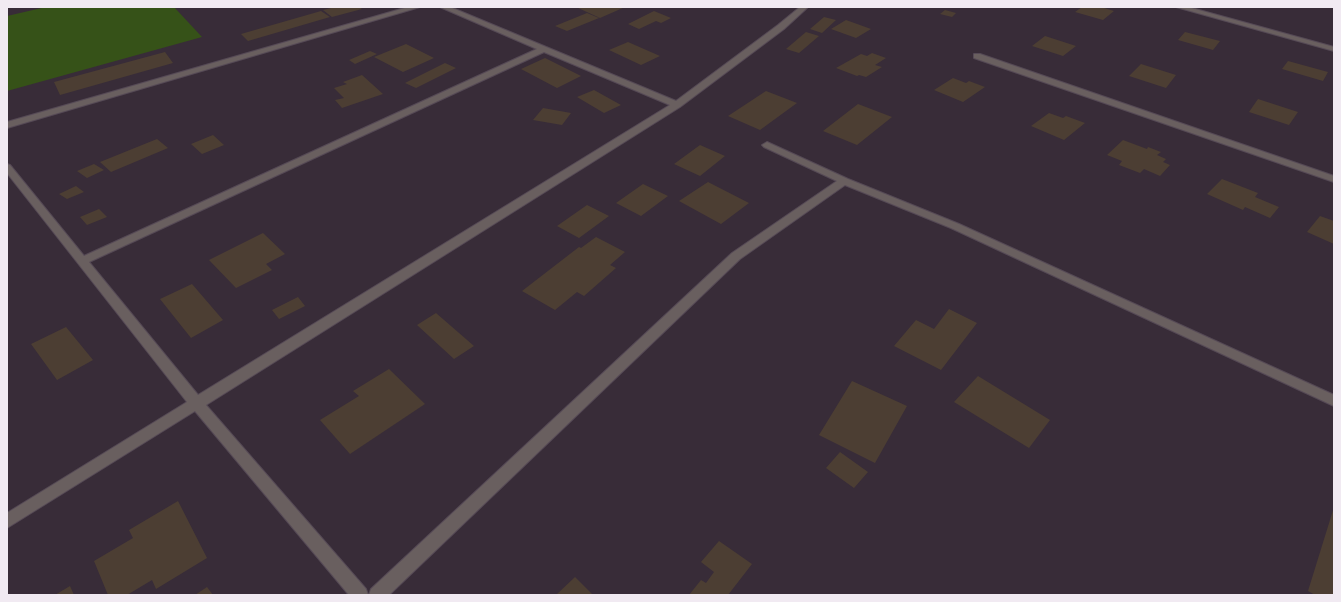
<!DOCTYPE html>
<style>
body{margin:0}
#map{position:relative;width:1341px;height:602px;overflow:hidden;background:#382c38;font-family:Overpass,sans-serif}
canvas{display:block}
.frame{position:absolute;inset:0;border:8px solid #f1eaf2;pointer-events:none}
</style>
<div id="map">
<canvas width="1341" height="602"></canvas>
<div class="frame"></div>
</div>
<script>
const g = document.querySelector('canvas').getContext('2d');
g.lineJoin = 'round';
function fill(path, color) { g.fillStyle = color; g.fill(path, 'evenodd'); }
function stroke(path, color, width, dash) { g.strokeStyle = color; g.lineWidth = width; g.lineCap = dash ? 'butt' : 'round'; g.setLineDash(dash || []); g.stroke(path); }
const green = new Path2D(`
 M46,7H174L202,37L7,91V16Z`);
const building = new Path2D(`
 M335,7H359L362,9L332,17L323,10Z
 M576,7H625L600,18Z
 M1082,7H1101L1114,11L1103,20L1075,12Z
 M945,10L956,13L952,17L940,14Z
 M321,11L330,17L248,41L241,34Z
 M654,11L671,18L661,23L656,21L639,29L628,24Z
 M587,13L599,18L567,31L555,26Z
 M824,17L836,20L822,33L810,29Z
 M846,20L871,29L856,38L831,29Z
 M806,32L819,36L799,53L786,49Z
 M1185,32L1220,41L1213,50L1178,40Z
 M1045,36L1076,46L1063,56L1032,46Z
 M628,42L660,56L641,65L609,50Z
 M406,44L434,58L403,72L374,57Z
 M370,51L377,54L355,64L349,60Z
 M165,52L173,63L60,95L54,82Z
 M872,53L886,58L875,65L882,67L866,77L859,75L857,76L836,68L861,54L867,56Z
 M545,58L581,76L557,88L521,69Z
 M1288,61L1328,72L1323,81L1282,69Z
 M445,63L456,68L416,88L405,83Z
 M1141,64L1176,75L1166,88L1129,76Z
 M362,75L383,94L342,108L335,100L344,98L334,88L347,84L343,82Z
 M953,78L966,83L969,81L985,87L963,102L934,90Z
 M594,90L621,105L604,113L577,97Z
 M766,91L797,103L760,130L728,116Z
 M1258,99L1298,112L1289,125L1249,112Z
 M858,104L892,117L857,145L823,131Z
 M543,108L571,113L562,125L533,120Z
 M1049,113L1063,118L1066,116L1085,123L1064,140L1031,126Z
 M213,135L224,145L202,154L191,144Z
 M157,139L168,148L111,172L100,162Z
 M1123,140L1147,149L1148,147L1161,152L1157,155L1166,159L1163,162L1170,165L1160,176L1144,169L1140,173L1119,165L1122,161L1107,155Z
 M700,145L725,156L700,176L674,164Z
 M94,164L104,170L87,178L77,171Z
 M1222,179L1258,193L1255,197L1279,207L1270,218L1245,207L1243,210L1207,194Z
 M708,182L749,203L721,224L679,201Z
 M643,184L668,196L641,216L616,203Z
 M76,186L84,192L67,199L59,194Z
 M587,205L609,216L579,238L557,226Z
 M99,209L107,217L87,225L80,217Z
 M1320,216L1334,221V244L1307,232Z
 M263,233L285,254L266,264L272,270L236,288L209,260Z
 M596,237L625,252L610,265L616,268L584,296L577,292L555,310L522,291L579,247L581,248Z
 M192,284L223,320L191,338L160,299Z
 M298,297L305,306L279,319L272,310Z
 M949,309L977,323L941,370L894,346L916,320L934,329Z
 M436,313L474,346L454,359L417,325Z
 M66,327L93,360L57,380L31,344Z
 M389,369L425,404L350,454L320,420L359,396L353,391Z
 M978,376L1050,420L1029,448L954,402Z
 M852,381L907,406L875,463L819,435Z
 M840,452L868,472L854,488L826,468Z
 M178,501L207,558L156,589L152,580L127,595H108L94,561L133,538L129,530Z
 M1334,507V595H1315L1308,591Z
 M719,541L752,564L728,595H689L701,580L706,583L714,572L701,562Z
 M575,577L593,595H556Z
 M70,586L74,595H55Z
 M207,587L213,595H195Z`);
const street = new Path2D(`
 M408,7H420L7,128V122Z
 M440,7H450L676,101L778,25L800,7H808L784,29L680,107L206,405L366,589L368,595H349L195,411L7,528V513L187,402L7,173V164L10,165L84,256L537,49ZM544,52L670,105L198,395L89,262Z
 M1176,7H1188L1334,47V51Z
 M974,54H980L1334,176V182L974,58Z
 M767,142L848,179L959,224L1334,395V406L951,228L845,185L740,259L389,595H369L371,589L732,253L837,181L764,147L762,145Z`);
fill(green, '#365218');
fill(building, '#4c3e33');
stroke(street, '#564a56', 2);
fill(street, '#695f5f');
</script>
